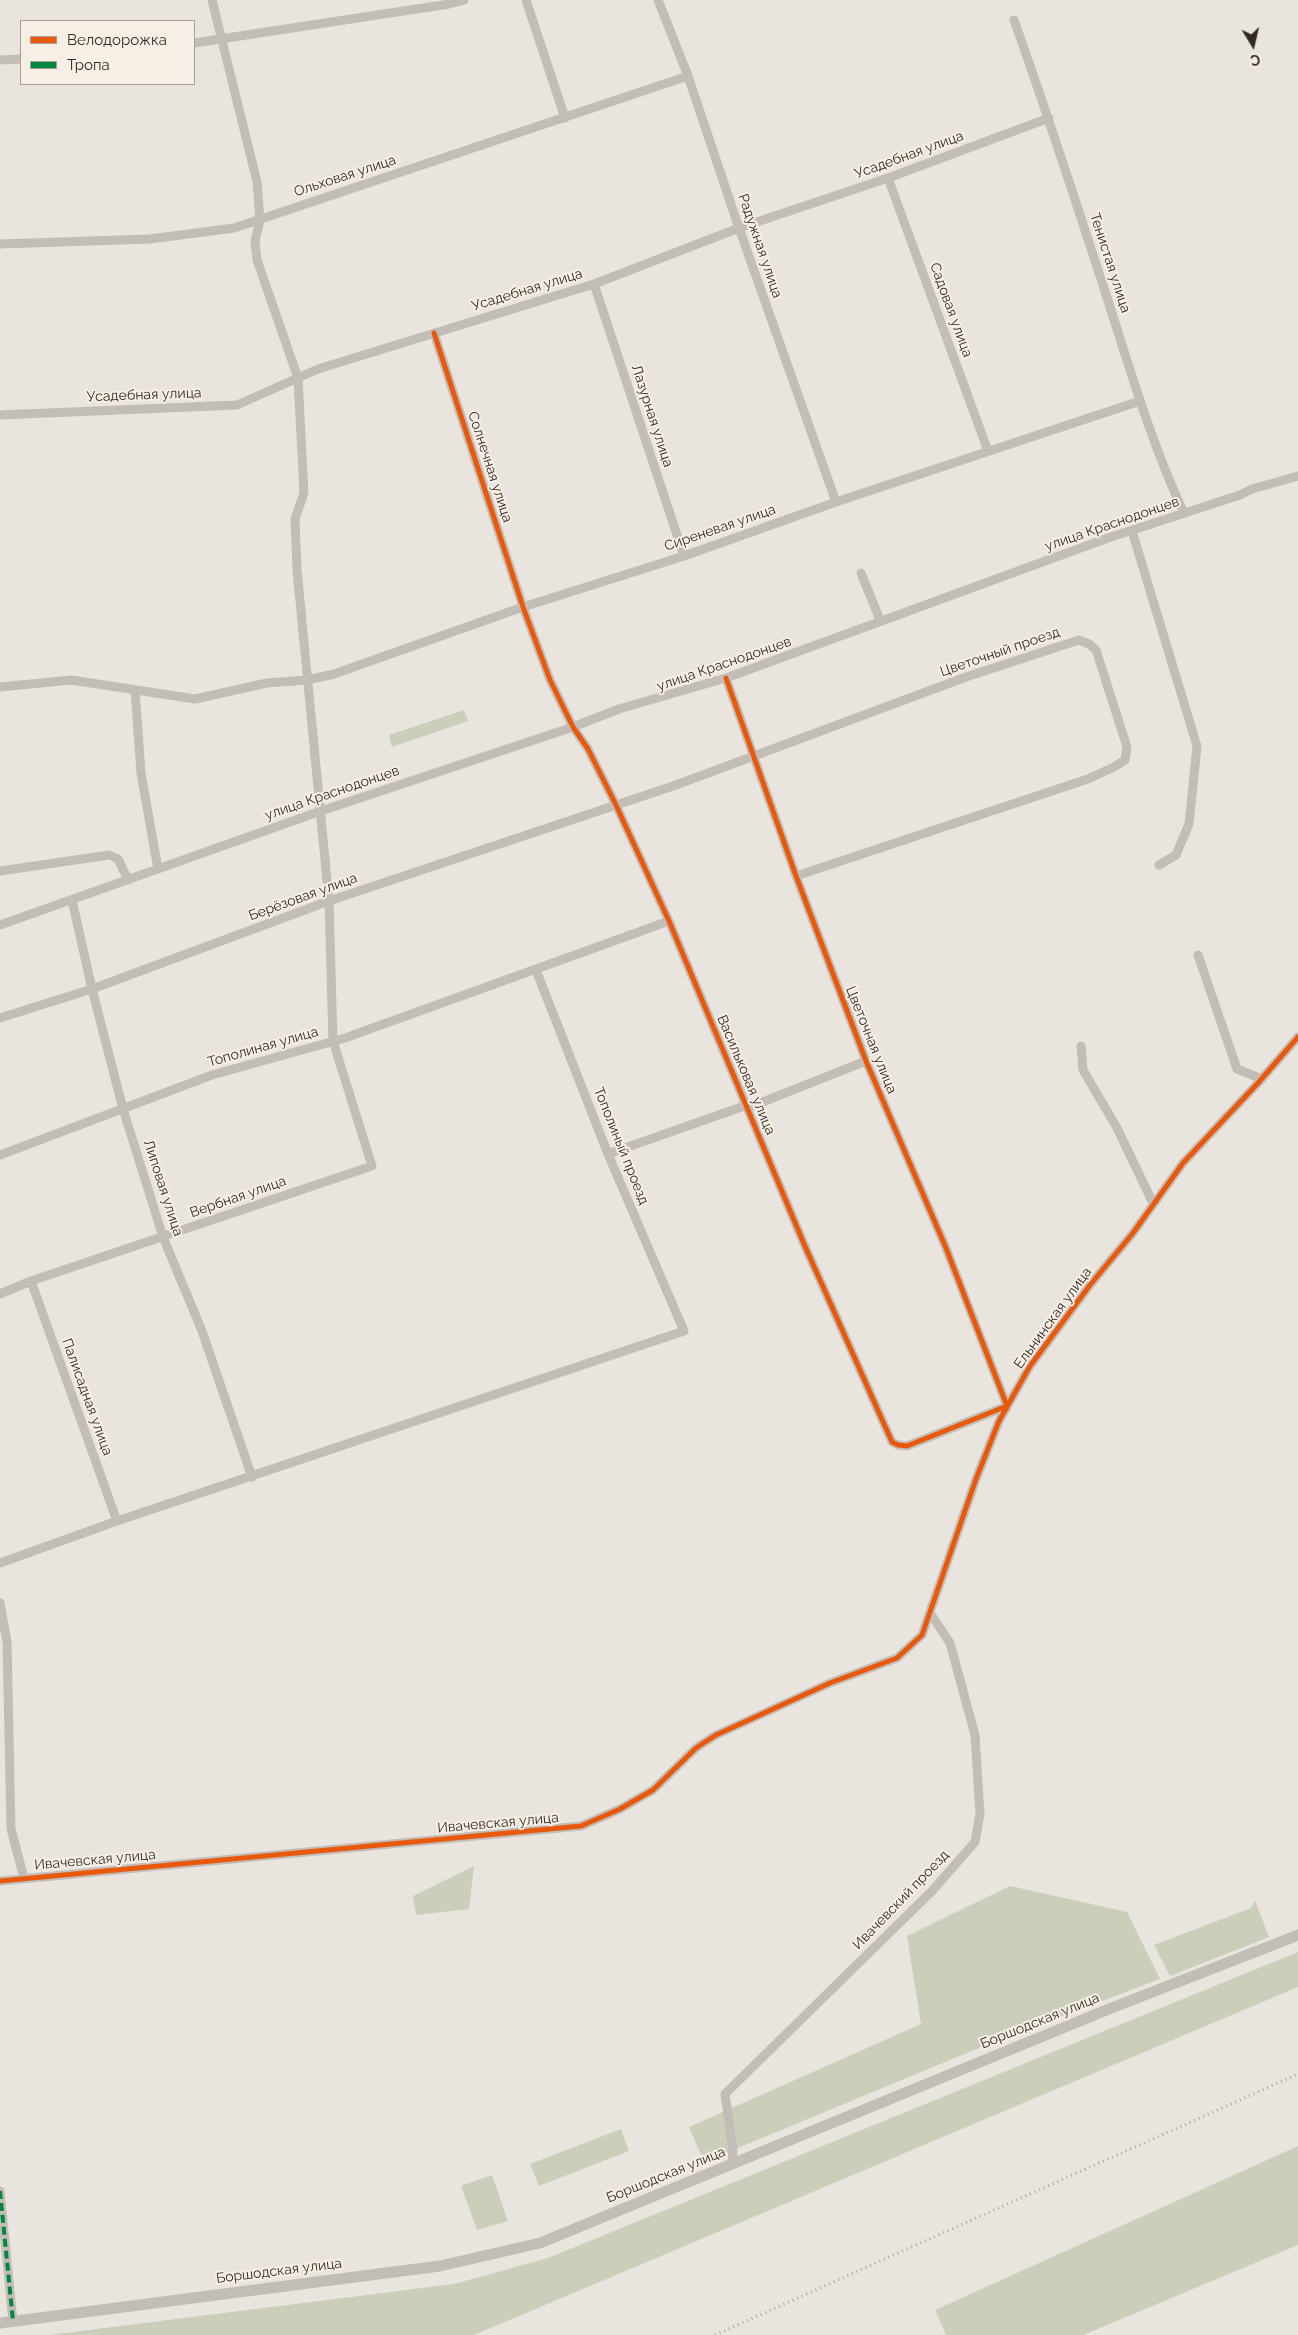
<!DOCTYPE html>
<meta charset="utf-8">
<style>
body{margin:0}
#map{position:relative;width:1298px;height:2335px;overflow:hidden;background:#eae4de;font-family:Raleway,sans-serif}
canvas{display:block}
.legend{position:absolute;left:20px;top:20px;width:175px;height:65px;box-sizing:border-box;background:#f7efe5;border:1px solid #a8a099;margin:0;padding:6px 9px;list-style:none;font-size:15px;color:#322a26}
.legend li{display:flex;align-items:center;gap:10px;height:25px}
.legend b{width:25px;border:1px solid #a8a099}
.north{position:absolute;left:1228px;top:20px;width:50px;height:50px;-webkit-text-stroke:4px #f7efe5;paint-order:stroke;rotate:171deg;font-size:14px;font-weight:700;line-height:20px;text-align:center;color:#322a26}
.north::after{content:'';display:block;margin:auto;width:18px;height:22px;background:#322a26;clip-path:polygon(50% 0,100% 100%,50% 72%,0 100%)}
</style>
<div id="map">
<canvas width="1298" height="2335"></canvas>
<ul class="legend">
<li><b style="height:6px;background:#e8590c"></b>Велодорожка</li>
<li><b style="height:6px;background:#00873e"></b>Тропа</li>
</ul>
<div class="north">С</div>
</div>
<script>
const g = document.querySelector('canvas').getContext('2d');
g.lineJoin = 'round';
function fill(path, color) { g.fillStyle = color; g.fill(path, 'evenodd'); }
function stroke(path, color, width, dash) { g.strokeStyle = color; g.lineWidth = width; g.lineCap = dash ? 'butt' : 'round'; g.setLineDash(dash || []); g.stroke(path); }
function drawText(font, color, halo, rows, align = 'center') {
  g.font = font + ' Raleway,sans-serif'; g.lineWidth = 4; g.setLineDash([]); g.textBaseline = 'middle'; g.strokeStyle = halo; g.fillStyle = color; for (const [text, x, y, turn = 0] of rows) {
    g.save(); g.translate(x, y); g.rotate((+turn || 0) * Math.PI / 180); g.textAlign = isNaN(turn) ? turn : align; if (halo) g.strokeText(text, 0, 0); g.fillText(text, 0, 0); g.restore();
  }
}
const green = new Path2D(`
 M464,710L468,721L392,747L389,735Z
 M474,1866L469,1909L416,1915L413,1896Z
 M1010,1886L1127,1912L1160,1979L979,2048L704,2162L689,2127L921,2024L907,1936Z
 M1255,1901L1269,1937L1170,1976L1154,1945L1251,1908Z
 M1298,1952V1987L474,2335H49L454,2284L548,2258Z
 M621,2129L629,2151L539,2186L530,2164Z
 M1298,2146V2245L1083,2335H946L935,2310Z
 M492,2175L508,2221L477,2230L461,2186Z`);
const minor = new Path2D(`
 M526,0L565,118
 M658,0L688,76L739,228L836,502
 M1014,20C1048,115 1079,211 1110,307C1132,376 1153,447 1184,513
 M194,43L449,4L464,0
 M0,60L21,59
 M888,178L988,451
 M0,244L150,239L234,228L688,76
 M594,284L684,556
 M434,333L523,607L550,680L573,727L588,749L616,805L669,921L804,1244L892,1442L898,1445L907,1446L1007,1406L946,1248L866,1061L796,876L726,678
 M0,415L237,405L318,369L594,284L739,228L888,178L1049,118
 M1132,531L1197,746L1189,824L1176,855L1159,865
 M861,573L880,620
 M0,687L71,680L195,699L267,683L307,680L334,674L523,607L684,556L836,502L1140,401
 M135,690L141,773L158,869
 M0,871L109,855L118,859L128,880
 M72,900L92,989L123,1109L163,1237L202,1331L252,1477
 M0,925L321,811L573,727L619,709L726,678L1108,538L1240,495L1252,489L1298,476
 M1198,955L1237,1069L1262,1079
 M0,1018L92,989L329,901L676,785L966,677L1079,640L1089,644L1096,650L1127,747L1125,760L1114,767L1088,779L796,876
 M1081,1046L1083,1070L1117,1128L1153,1203
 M608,1154L747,1105H755L866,1061
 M0,1155L212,1075L345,1038L669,921
 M31,1281L117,1521
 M0,1294L31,1281L372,1166L333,1041L329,901L297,570L295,519L304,493L298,378L257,260L255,241L260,220L257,182L212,0
 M0,1563L117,1521L684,1331L608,1154L536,970
 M0,1603L7,1642L11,1829L24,1878
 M0,1881L581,1826L620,1809L653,1790L696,1748L716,1735L830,1683L897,1658L922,1635L976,1479L999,1421L1030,1366L1090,1285L1133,1233L1183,1163L1258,1083L1298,1037
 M732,2164L733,2150L725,2094L932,1891L975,1842L980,1814L975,1735L950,1643L930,1613
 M0,2191L13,2321`);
const tertiary = new Path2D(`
 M0,2323L440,2266L540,2243L1109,2009L1298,1935`);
const rail = new Path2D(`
 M715,2335L1298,2074`);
const quiet = new Path2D(`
 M0,2191L13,2321`);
const cycleway = new Path2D(`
 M434,333L523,607L550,680L573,727L588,749L616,805L669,921L804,1244L892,1442L898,1445L907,1446L1007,1406L946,1248L866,1061L796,876L726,678
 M0,1881L581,1826L620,1809L653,1790L696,1748L716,1735L830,1683L897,1658L922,1635L976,1479L999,1421L1030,1366L1090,1285L1133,1233L1183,1163L1258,1083L1298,1037`);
const streetNames = [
 ["Усадебная улица",909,155,-20],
 ["Ольховая улица",345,176,-18],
 ["Радужная улица",760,246,71],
 ["Тенистая улица",1110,263,72],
 ["Усадебная улица",527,290,-17],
 ["Садовая улица",951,310,70],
 ["Усадебная улица",144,395,-2],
 ["Лазурная улица",652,416,72],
 ["Солнечная улица",490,467,72],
 ["улица Краснодонцев",1112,524,-19],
 ["Сиреневая улица",720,528,-19],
 ["Цветочный проезд",1000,652,-19],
 ["улица Краснодонцев",724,664,-19],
 ["улица Краснодонцев",332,793,-19],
 ["Берёзовая улица",303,897,-20],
 ["Цветочная улица",871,1040,68],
 ["Тополиная улица",263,1047,-16],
 ["Васильковая улица",746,1075,67],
 ["Тополиный проезд",621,1146,68],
 ["Липовая улица",163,1188,72],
 ["Вербная улица",238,1197,-19],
 ["Ельнинская улица",1053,1318,-54],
 ["Палисадная улица",87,1397,70],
 ["Ивачевская улица",498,1823,-5],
 ["Ивачевская улица",95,1860,-5],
 ["Ивачевский проезд",901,1900,-46],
 ["Боршодская улица",1040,2021,-22],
 ["Боршодская улица",666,2175,-22],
 ["Боршодская улица",279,2271,-7]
];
fill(green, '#cbceb9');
stroke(minor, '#c3bdb7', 9);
stroke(tertiary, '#c3bdb7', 11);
stroke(rail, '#aaa5a2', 3, [1, 4]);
stroke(quiet, '#00873e', 4, [8, 4]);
stroke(cycleway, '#e8590c', 5);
drawText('14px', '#322a26', '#f7efe5', streetNames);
</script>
